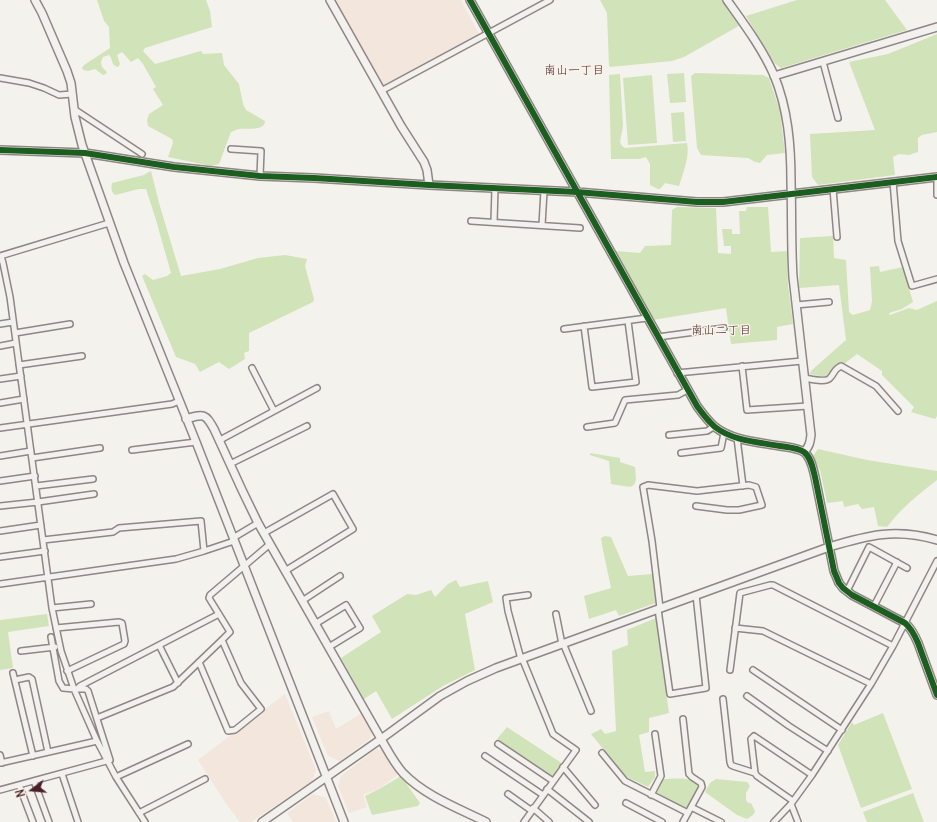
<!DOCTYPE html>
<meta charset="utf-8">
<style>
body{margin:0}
#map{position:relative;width:937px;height:822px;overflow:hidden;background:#f4f2ec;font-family:Delius,sans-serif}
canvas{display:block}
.north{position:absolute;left:12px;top:770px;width:40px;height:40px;-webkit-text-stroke:3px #f7f3e8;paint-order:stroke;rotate:254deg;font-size:11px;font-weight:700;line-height:16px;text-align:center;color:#4a1f2b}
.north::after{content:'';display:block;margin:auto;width:14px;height:18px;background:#4a1f2b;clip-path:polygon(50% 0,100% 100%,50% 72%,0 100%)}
</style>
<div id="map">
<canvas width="937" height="822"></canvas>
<div class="north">N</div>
</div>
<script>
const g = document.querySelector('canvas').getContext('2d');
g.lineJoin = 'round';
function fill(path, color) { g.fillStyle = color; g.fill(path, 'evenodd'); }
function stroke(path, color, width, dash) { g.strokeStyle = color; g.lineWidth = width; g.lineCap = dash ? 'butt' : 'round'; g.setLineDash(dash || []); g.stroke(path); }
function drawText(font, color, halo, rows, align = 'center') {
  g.font = font + ' Delius,"Klee One",sans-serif'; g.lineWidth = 3; g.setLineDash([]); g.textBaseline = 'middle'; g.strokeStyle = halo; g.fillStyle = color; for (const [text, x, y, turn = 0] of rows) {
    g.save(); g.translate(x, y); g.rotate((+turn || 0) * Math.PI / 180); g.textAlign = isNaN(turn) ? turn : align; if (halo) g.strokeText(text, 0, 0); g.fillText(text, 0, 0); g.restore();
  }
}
const built = new Path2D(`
 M334,0H461L479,34L383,88Z
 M285,694L316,770L312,781L251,822H240L225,802L198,760Z
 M329,711L336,729L362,713L372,730L371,738L340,761L328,756L312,717Z
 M376,749L384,750L400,773L380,788L363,795L367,807L349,813L338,786L341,776Z
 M313,794L326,798L336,822H293L287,813Z`);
const green = new Path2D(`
 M97,0H206L210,11L212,27L145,48L143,51L155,64L201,51L203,54L222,53L224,65L239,84L243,104L246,110L265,121C265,131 248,128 240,129C237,129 234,131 231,132L219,164L211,166L168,157L173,143L172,139L148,126L147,120L149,114L163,105L153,89L156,87L143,64L138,58L131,62L122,52L117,55L120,64L118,67C111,66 113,59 109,55L103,57L101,62L102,67L107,72L106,74L103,75L95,69L88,71L83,70L82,68L84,65L110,48L109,27L104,21Z
 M600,0H723L739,25L737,27L684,57L672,61L610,67L609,66L607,13Z
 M797,0H885L907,30L781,68L774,63L746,16Z
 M937,34V132L922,135L918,138V152L909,155L899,154L893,157L895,175L818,185L812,177L810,134L875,130L849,62L888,54Z
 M684,73L686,102L670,103L667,74Z
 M695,73L763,75L769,78L780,111L785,153L767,155L760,163L755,162L748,158L701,155L697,148L691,76Z
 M620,74L623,126L620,142L622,146L625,148L687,143C690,156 683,173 679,186L665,183L660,189H658L650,185V164L646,157L639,159H611L609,75Z
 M652,75L657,143L628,145L623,78Z
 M684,112L686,141L673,142L671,113Z
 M151,171L159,203L181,276L220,269L258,258L285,255L307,259L305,266L314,299L313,302L249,333V351L244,353L245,359L229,369L219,362L200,372L195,364L176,357L142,276L145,274L153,280L167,276L171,273L156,220L146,189H139L115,195C111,192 111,188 112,183L144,175L147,173Z
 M677,207L716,208L718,253L731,254V246H724L722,229H732V234H740L739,211H746L747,207H768L771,252L787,251L788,285L793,324L777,327V340L731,344L726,308L653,320L615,251L640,253L645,246L671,245L672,210Z
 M833,236L834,258L846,260L849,312L853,315L870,310L872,301L870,267L879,266L880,272L903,267L913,302L902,309L889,313L890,315L909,308L917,310L937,301V416L935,419L911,412L914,407L882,375V371L857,354L844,364L841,363L834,367L825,377L809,374L813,369L846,340L839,285L799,288L800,238Z
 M818,449L867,460L937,471V480C919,494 900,509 887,527L878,526L874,507L862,509L858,504L844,507L843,501L827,503L820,470L813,456Z
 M590,453L620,458V462L635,467L636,480L634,485L630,487L611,484L609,461L590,455Z
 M605,536L611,537L628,576L652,574L656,603L619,616L616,610L589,619L584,596L611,588L602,545L601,538Z
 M456,580L460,587L488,581L493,602L465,614L475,670L443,686L392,719L376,691L364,699L341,658L381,632L372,616L407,594L416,595L431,590L435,597L448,584Z
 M47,614L49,626L8,632L13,668L0,670V620Z
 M656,618L669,713L649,718V732L639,735L645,772L655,771V777L648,787L625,776L591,734L601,729L605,734L616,731L612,651L628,645L627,630Z
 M883,713L912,789L861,808L838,745L852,722L854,725Z
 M507,727L563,764L554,776L549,777L497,739Z
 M401,776L420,803L418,806L372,815L365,796L381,788Z
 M663,779C675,779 694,775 699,788L688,807L684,808L657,793Z
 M716,779L747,782L750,786L746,793V800L748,803H751L754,809L755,812L753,815L747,819L737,815L705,792L710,783Z
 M913,793L924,822H867L863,812Z`);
const street = new Path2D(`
 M823,62L838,118
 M0,78L29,83L44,88L59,95L72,94
 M381,91L550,0
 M74,109L142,154
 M231,149L261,151L260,176
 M937,177V195
 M893,182L898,241L912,286L937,279
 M833,189L837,237
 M471,221L580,228
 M494,222L495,188
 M542,225L544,191
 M0,256L109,223
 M1,256L3,263L10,297L52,608L61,651L74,689L97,741L116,777L145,822
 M796,305L829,302
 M0,324L13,322
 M584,326L592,387L636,382L628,321
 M564,329L647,318
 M15,333L70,324
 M658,337L724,328
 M0,346L16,343
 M19,365L82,356
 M742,366L747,410L808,406
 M252,368L274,411
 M677,373L802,361
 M804,378C811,379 826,383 830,378C835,373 833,370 841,366L876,386L898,411
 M0,379L21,376
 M0,403L24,399
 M587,427L615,423L625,400L678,395L687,390
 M0,428L172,404L179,401
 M669,435L707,431L715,426
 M737,438L743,486
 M220,440L317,388
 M132,450L196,442
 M681,453L721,448L724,433
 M0,456L31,451
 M32,458L100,448
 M230,464L307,426
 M0,481L35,476
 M36,486L93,479
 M0,506L38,502L94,494
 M0,531L41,525
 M264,533L333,494L353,529L285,571
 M233,538L258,523
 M43,540L113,532L119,528L201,521L204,551
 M0,557L45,551
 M0,584L176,559L204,551L234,541
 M847,591L869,547L907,568
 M302,601L340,576
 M874,606L897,562
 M52,608L91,604
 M660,608L652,541L643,487L648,485L697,491L749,485L756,487L762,505L739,510H727L696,506
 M658,609L670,694L706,688L696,595
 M556,614L562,644
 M315,624L346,605L360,628L329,647
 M56,628L119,622L122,623L125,641L124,644L67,671
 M735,628L763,631L871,684
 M563,643L591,711
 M159,645L178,683
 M21,651L55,647
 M522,658L553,734L576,750L524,822
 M521,659L508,611L506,598L528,595
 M199,662L228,731L235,730L261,709L241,683L222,640
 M730,670L740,593L770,585H773L893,646
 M753,670L842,730
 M13,673L33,756
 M15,680L29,677L32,679L48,752
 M77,689L80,686L219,614
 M747,696L789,726L828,751
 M723,699L730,762L731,765L733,766L755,773
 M97,718L173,687L222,640L230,632L209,598L210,595L270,544
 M683,719L689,774L692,777L701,783L702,787L683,822
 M498,744L553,781
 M602,753L625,781L688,813
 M0,755L2,763
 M485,756L543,795
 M0,763L97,741
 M563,767L595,805
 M62,774L78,822
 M116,777L188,744
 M34,781L49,822
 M19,785L33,822
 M547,789L589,822
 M0,790L110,760L88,691L86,689H74L63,688L59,681L51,637
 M508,794L532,811
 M651,795L661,776L655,734
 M793,801L757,776L755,773L751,739L754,736L812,775
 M626,803L662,822
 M791,804L798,822
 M691,807L721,822
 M533,808L549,822
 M139,813L205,779
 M774,822L791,804L812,775L871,684L893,646L937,561`);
const secondary = new Path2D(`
 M35,0L42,13L67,71L71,83L75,117L82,145L124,263L196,442L344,822
 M330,0L401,126L424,162L427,170L429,185
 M470,0L697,406C702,413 708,421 715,427C733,441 758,442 780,446C786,447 798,448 804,452C811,457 813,469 815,477L834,571L839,583L843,588L852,595L905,623C911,628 915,636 918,643L937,695
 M727,0C744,24 762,48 774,75C788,109 791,145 791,182C792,214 791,245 793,277L811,435C810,443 809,447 804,452
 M774,76L937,27
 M0,150L85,153L174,167L260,176L314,178L429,185L577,192L697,202H723L937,177
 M186,419C204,414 205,413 214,429L242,490L258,523L381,739C388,751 394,763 403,773C425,796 458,808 486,822
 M262,822L381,739L440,696L467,681L496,668L562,644L829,547C869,535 896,528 937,540`);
const cycleway = new Path2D(`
 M470,0L697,406C702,413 708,421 715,427C733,441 758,442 780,446C786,447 798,448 804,452C811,457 813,469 815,477L834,571L839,583L843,588L852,595L905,623C911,628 915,636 918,643L937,695
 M0,150L85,153L174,167L260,176L314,178L429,185L577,192L697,202H723L937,177`);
const neighbourhoodNames = [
 ["南山一丁目",574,71],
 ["南山二丁目",721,331]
];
fill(built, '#f2e6dd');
fill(green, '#d1e3b9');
stroke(street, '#8f8685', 8);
stroke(secondary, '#8f8685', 10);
stroke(street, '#f2f1ed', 5);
stroke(secondary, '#f2f1ed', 7);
stroke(cycleway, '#1b5e20', 6);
drawText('12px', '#4a1f2b', '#f7f3e8', neighbourhoodNames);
</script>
